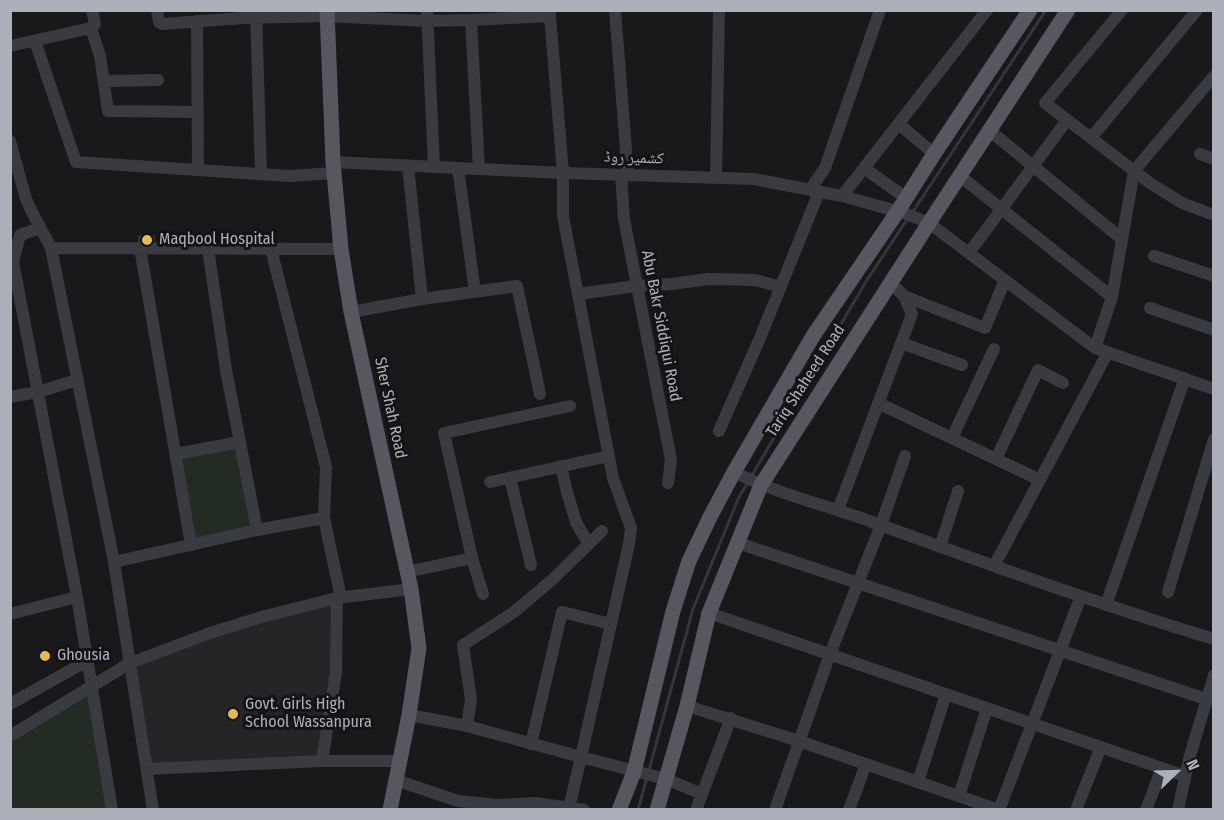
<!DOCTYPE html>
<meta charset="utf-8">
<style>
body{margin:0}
#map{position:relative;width:1224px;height:820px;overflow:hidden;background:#19191b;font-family:"Fira Sans Condensed",sans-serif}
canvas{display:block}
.frame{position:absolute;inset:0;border:12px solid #acb0ba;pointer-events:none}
.north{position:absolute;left:1146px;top:742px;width:60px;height:60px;-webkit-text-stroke:4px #141416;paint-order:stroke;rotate:67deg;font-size:16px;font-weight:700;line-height:24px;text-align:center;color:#acb0ba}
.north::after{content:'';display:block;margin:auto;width:21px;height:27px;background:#acb0ba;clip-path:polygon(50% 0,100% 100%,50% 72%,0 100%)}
</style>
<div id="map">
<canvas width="1224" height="820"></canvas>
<div class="frame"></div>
<div class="north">N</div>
</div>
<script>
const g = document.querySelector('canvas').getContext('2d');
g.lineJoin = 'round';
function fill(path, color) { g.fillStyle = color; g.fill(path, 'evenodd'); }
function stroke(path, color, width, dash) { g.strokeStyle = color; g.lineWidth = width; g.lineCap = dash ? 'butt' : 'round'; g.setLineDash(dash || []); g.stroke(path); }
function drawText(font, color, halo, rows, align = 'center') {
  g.font = font + ' "Fira Sans Condensed","Noto Naskh Arabic",sans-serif'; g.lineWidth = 6; g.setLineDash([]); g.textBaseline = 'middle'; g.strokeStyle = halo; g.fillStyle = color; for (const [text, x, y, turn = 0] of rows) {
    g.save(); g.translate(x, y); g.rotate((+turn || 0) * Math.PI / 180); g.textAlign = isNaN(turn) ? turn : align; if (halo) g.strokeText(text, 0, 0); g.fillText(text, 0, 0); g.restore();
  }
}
const built = new Path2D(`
 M339,604L322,761L146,770L128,668L265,620Z`);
const green = new Path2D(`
 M240,442L257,530L191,545L176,454Z
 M90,693L110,809L11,810V742Z`);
const stream = new Path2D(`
 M912,213L1046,10
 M751,477L867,280L908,218
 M649,770L693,609L739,497L748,482
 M638,810L647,777`);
const building = new Path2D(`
 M139,236H154V245L139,244Z`);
const minor = new Path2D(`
 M157,10L159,22L162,24L243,18L327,16L426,21L471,20L550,16V10
 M427,10L434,167
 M615,10L628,175
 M1122,10L1045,103L1150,183L1182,203L1214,215
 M256,11L261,174
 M550,16L563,173V216L613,478L631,528L629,544L581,757L666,779L702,794
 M471,20L479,169
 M197,21L198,170
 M91,28L100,56L108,111L198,112
 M35,41L76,162L289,176L334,173
 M10,46L91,28L95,24L92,10
 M104,81L158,80
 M899,124L934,154
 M989,130L1122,239
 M1091,138L1197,10
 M10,141L26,199L32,212L51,248L114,562L153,810
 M1200,154L1214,159
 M333,162L563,173L754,179L842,196L904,213L929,223L1095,348L1214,389
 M458,168L475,292
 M864,168L987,10
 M621,175L624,219L671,460L668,483
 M960,176L1112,297
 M716,178L719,10
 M810,190L825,168L880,10
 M842,196L864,168L906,198
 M40,228L20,235L13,262L77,597L112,810
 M51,248L341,249
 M140,248L191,545
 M208,249L226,370L257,530
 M271,249L326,467L324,518L341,598
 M969,253L1067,120
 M1154,256L1214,276
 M578,294L636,286L671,284L709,279L755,280L781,287
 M904,296L985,328L1005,280
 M422,299L517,286L540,394
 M1150,308L1214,330
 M351,312L422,299L408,166
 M901,343L962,365
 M1095,348L1112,297L1134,171L1214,76
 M10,397L38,392L77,380
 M878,403L1040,480
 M719,431L760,338L819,192
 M952,438L994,349
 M176,454L240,442
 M996,459L1038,370L1063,383
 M561,466L567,492L576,522L588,543
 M734,472C778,494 826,505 872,522C985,563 1098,604 1214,639
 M510,478L531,565
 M490,482L609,456
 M838,510L912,314L904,296L891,283
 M738,543L1206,699
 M940,547L958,491
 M472,558L444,433L570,406
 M114,562L257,530L324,518
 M994,566L1108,352
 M407,572L472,558L483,594
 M1168,592L1214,439
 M1106,605L1185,378
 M709,613L1185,776
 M10,614L77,597
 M10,704L87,661
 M687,706L799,741L999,810
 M409,715L467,726L471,699L463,645L514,612L553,579L602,531
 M467,726L581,757L569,808
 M10,736L130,663L210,633L265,616L337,598L411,589
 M531,744L562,612L611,624
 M322,761H400
 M147,769L322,761L336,673L337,598
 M396,780L458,801L497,805L535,803L584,810
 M918,782L946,694
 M959,796L987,708
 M696,810L731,718
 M775,810L830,654L881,525L905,456
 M849,810L866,764
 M999,810L1081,596
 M1076,810L1101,747
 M1146,810L1162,768
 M1178,810L1189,759L1214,675`);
const major = new Path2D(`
 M327,10L333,162L341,249L351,312L411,589L419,648L409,715L390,810
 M619,810L634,772L673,611L689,561L710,517L734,472L813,336L898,211L934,154L1030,10
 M657,810L687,706L709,613L761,485L929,223L1068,10`);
const markers = [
 [147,240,6,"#e6bc46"],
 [45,656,6,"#e6bc46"],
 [233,714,6,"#e6bc46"]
];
const streetNames = [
 ["کشمیر روڈ",634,158,2],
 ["Abu Bakr Siddiqui Road",661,326,79],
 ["Tariq Shaheed Road",806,381,-57],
 ["Sher Shah Road",390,408,78]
];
const poiNames = [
 ["Maqbool Hospital",159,240],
 ["Ghousia",57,656],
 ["Govt. Girls High",245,705],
 ["School Wassanpura",245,723]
];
fill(built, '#252528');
fill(green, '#232b25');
stroke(stream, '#30373f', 3);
fill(building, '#434448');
stroke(building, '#343337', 1.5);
stroke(minor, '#3a3b40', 12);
stroke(major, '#57585f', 15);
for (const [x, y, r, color] of markers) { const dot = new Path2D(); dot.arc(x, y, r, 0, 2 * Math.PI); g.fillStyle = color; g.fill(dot); stroke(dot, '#141416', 2); }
drawText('16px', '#acb0ba', '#141416', streetNames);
drawText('16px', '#acb0ba', '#141416', poiNames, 'left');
</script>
